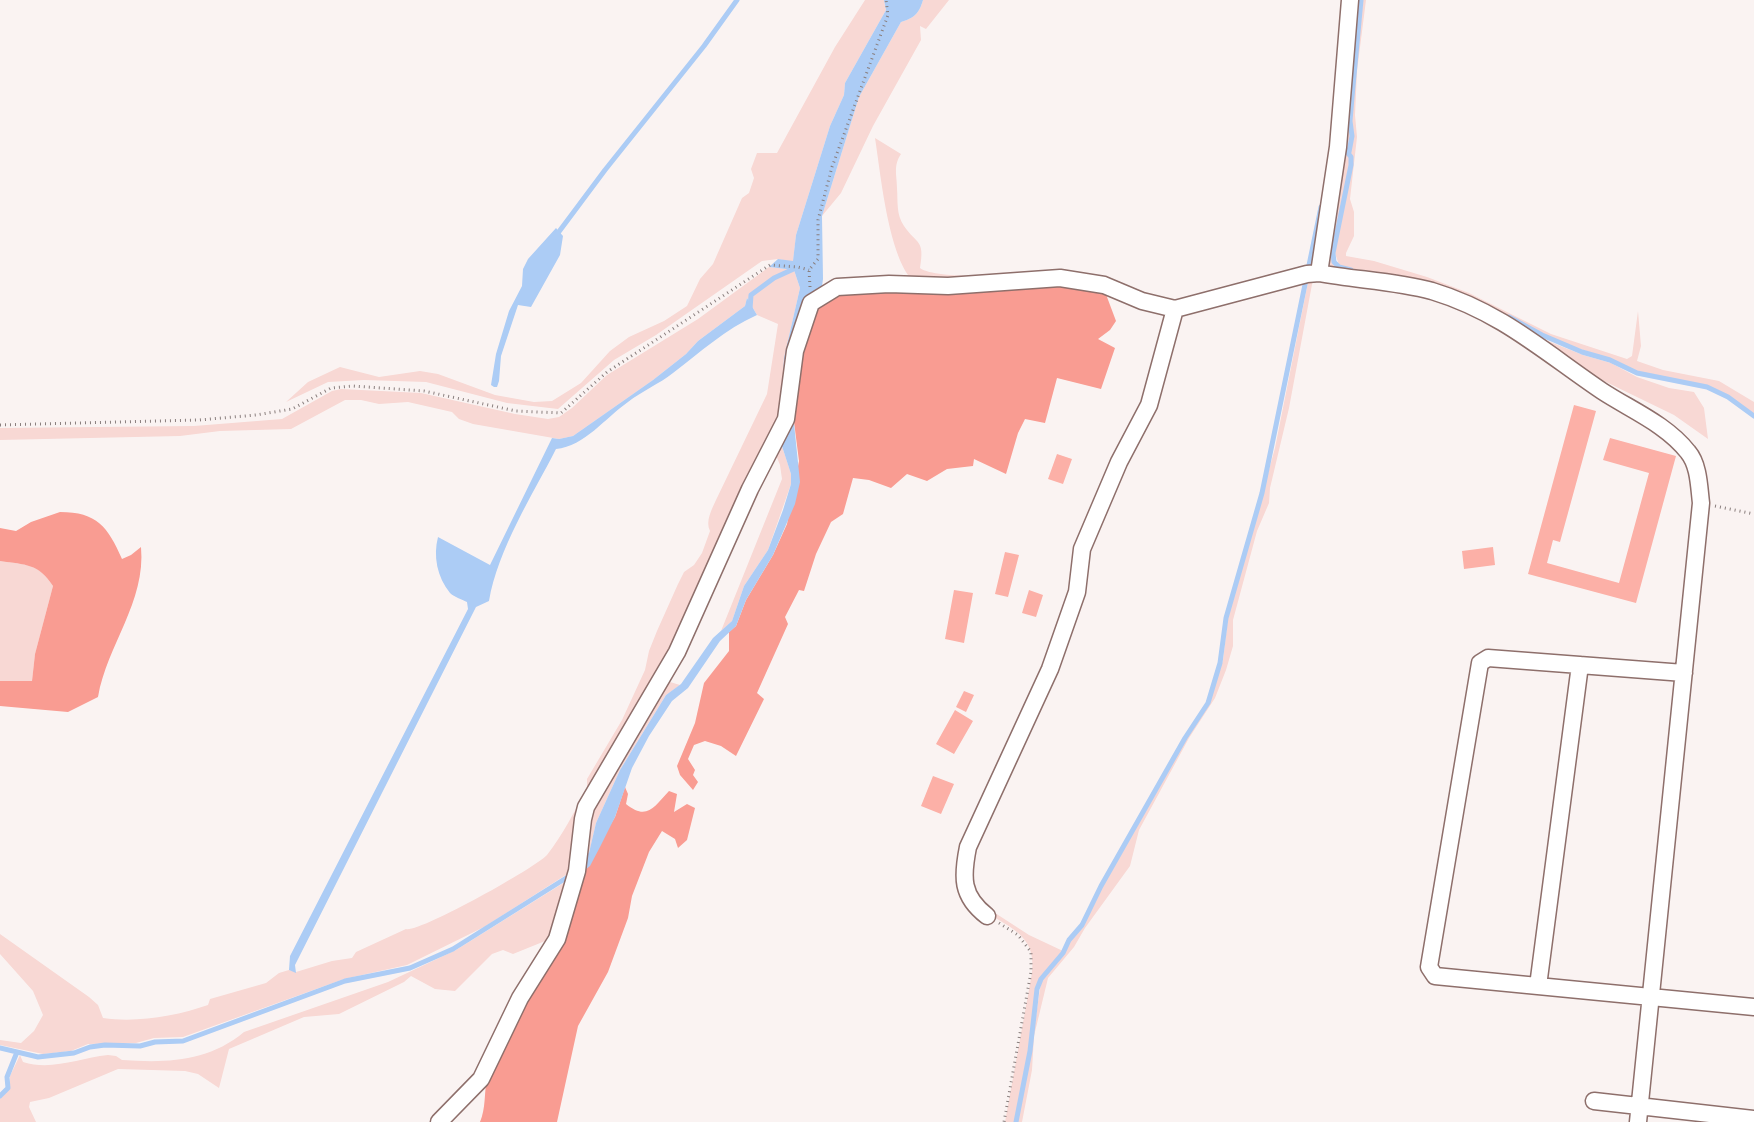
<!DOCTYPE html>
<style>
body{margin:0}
canvas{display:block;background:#faf3f2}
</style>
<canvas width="1754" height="1122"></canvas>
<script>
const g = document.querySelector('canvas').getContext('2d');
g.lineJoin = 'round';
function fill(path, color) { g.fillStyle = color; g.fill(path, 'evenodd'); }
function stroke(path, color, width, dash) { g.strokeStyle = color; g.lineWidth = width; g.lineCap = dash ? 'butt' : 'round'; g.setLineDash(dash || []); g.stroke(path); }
const green = new Path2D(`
 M865,0H884L886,10L845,83L844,95L830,126L796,235L793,262L778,259L762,261L656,335L614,360L558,409L507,403L426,382L364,380L328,382L286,402L308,382L340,367L379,377L420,371L438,374L495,395L534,402L552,401L581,383L610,351L629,337L664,321L687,306L700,279L713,264L742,198L749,193L754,178L751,169L757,153H777L835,47Z
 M923,0H949L926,29L920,26L921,40L873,126L841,193L822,216L859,97L901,22C914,18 919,14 923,0Z
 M1352,0H1360L1349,120L1351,135L1347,149L1344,148V151L1349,157V165L1332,257L1336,267L1437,288L1474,301L1543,339L1583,355L1611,363L1637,377L1669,388L1694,392L1704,408L1708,439L1674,415L1573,366L1519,329L1490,312L1432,289L1390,280L1339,273L1330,267L1327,253L1338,179Z
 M1363,0H1366L1357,71L1355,115L1357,137L1350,199L1354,212V236L1346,253V256L1374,261L1427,277L1469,293L1551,334L1627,359L1632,356L1638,311L1641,346L1637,361L1663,370L1719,381L1754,402V414L1729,397L1709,386L1637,371L1611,359L1562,343L1492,307L1436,285L1406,276L1347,268L1339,265L1335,253L1352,164L1350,152L1354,134L1351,121Z
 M875,138L901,154C893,166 897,175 897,188C898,202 896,214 904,226C917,245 925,239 920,268C935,279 998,275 1018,275L912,280C888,253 881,176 875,138Z
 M769,267L794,270L800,288L784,358L781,418L674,651L583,808L572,871L484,927L407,965L344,979L183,1037L154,1038L136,1043L88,1044L71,1051L43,1054L0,1045V1040L21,1043L34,1031L43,1015L33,991L0,954V934L89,997L98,1005L103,1018C137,1023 176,1016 208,1005L210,999L266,983L279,973L289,970L296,972L332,961L352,958L356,952L406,929C419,933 535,868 547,855C563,835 574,811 587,790V779L622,720L645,670L649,651L657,631L678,584L684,572L694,565L702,553L710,531C705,521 712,509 716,500L767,394L778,324L757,315L747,298L745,306L698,341L686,354L653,380L573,436L559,439L473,424L459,419L452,412L408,402L379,404L361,400H345L291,429L220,431L180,436L0,440V428L194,426L282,419L332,391L341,389L421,393L515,414L548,419L559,417L572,408L607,375L698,319Z
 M1309,277L1313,279L1289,408L1270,488L1269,503L1257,531L1233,620V646L1226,670L1215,698L1189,738L1139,830L1130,866L1085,928L1074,947L1048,978L1034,1036L1032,1070L1022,1122H1017L1031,1050L1041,982L1064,953L1069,941L1084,925L1102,885L1186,738L1209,703L1223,660L1228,618L1275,448Z
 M780,440L791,474V484L768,550L744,586L732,621L721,631L782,479L780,465L776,455L761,480L671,675L670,682L680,685L666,695L620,770L596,823L589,854L582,857L585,819Z
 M0,561C27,565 37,562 53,586L35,654L32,681H0Z
 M573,877L555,937L513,954L503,950L492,954L455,991L435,989L411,976L404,982L339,1014L304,1017L229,1049L219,1088L198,1074L185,1071L118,1069L49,1098L30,1102L29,1107L36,1122H0V1099L10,1088V1076L20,1055L23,1062C52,1071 79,1058 108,1055L116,1056L122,1060C167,1063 208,1062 244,1032L388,982L456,950Z
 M992,911L1029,935L1063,951L1040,978L1037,985L1029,1051L1015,1122H1005L1032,973C1036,938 1015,930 989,914Z`);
const forest = new Path2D(`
 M1061,281L1104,289L1116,321L1110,330L1098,339L1115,348L1101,389L1057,378L1045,423L1025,419L1018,433L1006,474L974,459L973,466L947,469L927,481L907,474L891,488L869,480L853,478L843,514L831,522L816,554L804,591L799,590L785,617L788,624L757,693L764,699L736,756L721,746L705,741L694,745L688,759L695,770L693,775L698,782L693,790L680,775L677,766L695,723L704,683L729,651V632L736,626L746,600L773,555L787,524L799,461L793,414L798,365L820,301L839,289Z
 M60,512C97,512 108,527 122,559L131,555L141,547C146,602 107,645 98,697L68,712L0,706V681H32L35,654L53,586C38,563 26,565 0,561V528L16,531L31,522Z
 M625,787L628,794L626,804C647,821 654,807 669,791L677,794L674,812L687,804L695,808L687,840L678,848L675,839L662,831L649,852L632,896L628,918L608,972L578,1026L557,1122H480C486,1108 484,1093 487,1078L581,873L615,817Z`);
const water = new Path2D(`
 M884,0H923C919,14 914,18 901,22L859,97L822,216L823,279L820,301L801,348L793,414L800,482L795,504L773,555L746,600L736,626L720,641L688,688L672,701L649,736L632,768L615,817L600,847L590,866L581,873L582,857L589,853L596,823L620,770L666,695L681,684L713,638L732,621L744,586L768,550L783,510L791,484V474L780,440L784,358L800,288L794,270L769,267L778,259L793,261L796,235L830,126L844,95L845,83L886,10Z
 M556,228L563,236L560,255L531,307L518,305L501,356L499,381L497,387H494L491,385L496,354L509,311L522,286L523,269L528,259Z
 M747,298L757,315C725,329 701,352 673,373C659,384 642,391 628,402C605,418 585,446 556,449C532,496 498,549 489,601L476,607L295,965L296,973L289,970L290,956L468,609L467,602C463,600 454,597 450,593C437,577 433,556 438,537L490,565L552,438L559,439L573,436L653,380L686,354L698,341L745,306Z`);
const stream = new Path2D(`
 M1345,149L1351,157V165L1333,253L1334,262L1339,267L1351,270
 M1349,152L1352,136L1350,121L1352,97L1361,0
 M555,237L605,170L704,46L737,0
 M750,309L751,295L774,278L798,267
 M1509,317L1542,335L1582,352L1610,360L1637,373L1707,387L1728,397L1754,416
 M0,1048L38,1057L74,1053L90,1047L105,1045L140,1046L155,1042L183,1041L345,981L410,968L453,949L571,875
 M0,1096L8,1088L7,1077L17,1052
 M1016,1122L1030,1051L1037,989L1041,979L1063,953L1069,940L1082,925L1101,886L1185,738L1208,703L1220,663L1226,618L1262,493L1321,207`);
const building = new Path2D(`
 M1574,405L1596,411L1560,542L1553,540L1547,563L1619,583L1649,473L1603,460L1610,438L1676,456L1636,603L1528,574Z
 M1057,454L1072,459L1063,484L1048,479Z
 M1493,547L1495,565L1464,569L1462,551Z
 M1005,552L1019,555L1008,597L995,594Z
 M954,590L973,593L964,643L945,639Z
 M1029,590L1043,595L1036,617L1022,613Z
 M964,691L974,695L966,712L956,707Z
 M955,710L973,721L954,754L936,744Z
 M933,776L954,784L941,814L921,806Z`);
const path = new Path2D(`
 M810,287L809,270L818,259V220L832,167L888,15L886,0
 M0,425L199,420L256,415L292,409L331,388L353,386L424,391L516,411L561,413L607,372L770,265L798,267L809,270
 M1715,506L1754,514
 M999,923L1018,935L1031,952V972L1004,1122`);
const minor = new Path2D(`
 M1319,273L1338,147L1350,0
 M1684,673L1488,658L1480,663L1429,967L1435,976L1754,1007
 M987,916C961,896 962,877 968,847L1050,669L1077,592L1082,549L1119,462L1149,405L1175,309
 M1538,986L1580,665
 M1594,1101L1754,1119
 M439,1122L481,1079L520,998L557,939L577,871L583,819L586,807L677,652L750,489L786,419L795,351L811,303L837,287L889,284L948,286L1060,278L1104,285L1142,301L1175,309L1307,274L1319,273C1356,280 1395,281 1432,291C1501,312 1543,351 1602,391C1631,410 1666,424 1688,452C1699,465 1699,487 1701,503L1638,1122`);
fill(green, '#f8d8d4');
fill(forest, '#f99c92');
fill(water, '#acccf5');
stroke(stream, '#acccf5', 5);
fill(building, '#fcb0a7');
stroke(minor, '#8e6f6b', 19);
stroke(path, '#897e7d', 3, [1, 4]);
stroke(minor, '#fff', 16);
</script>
